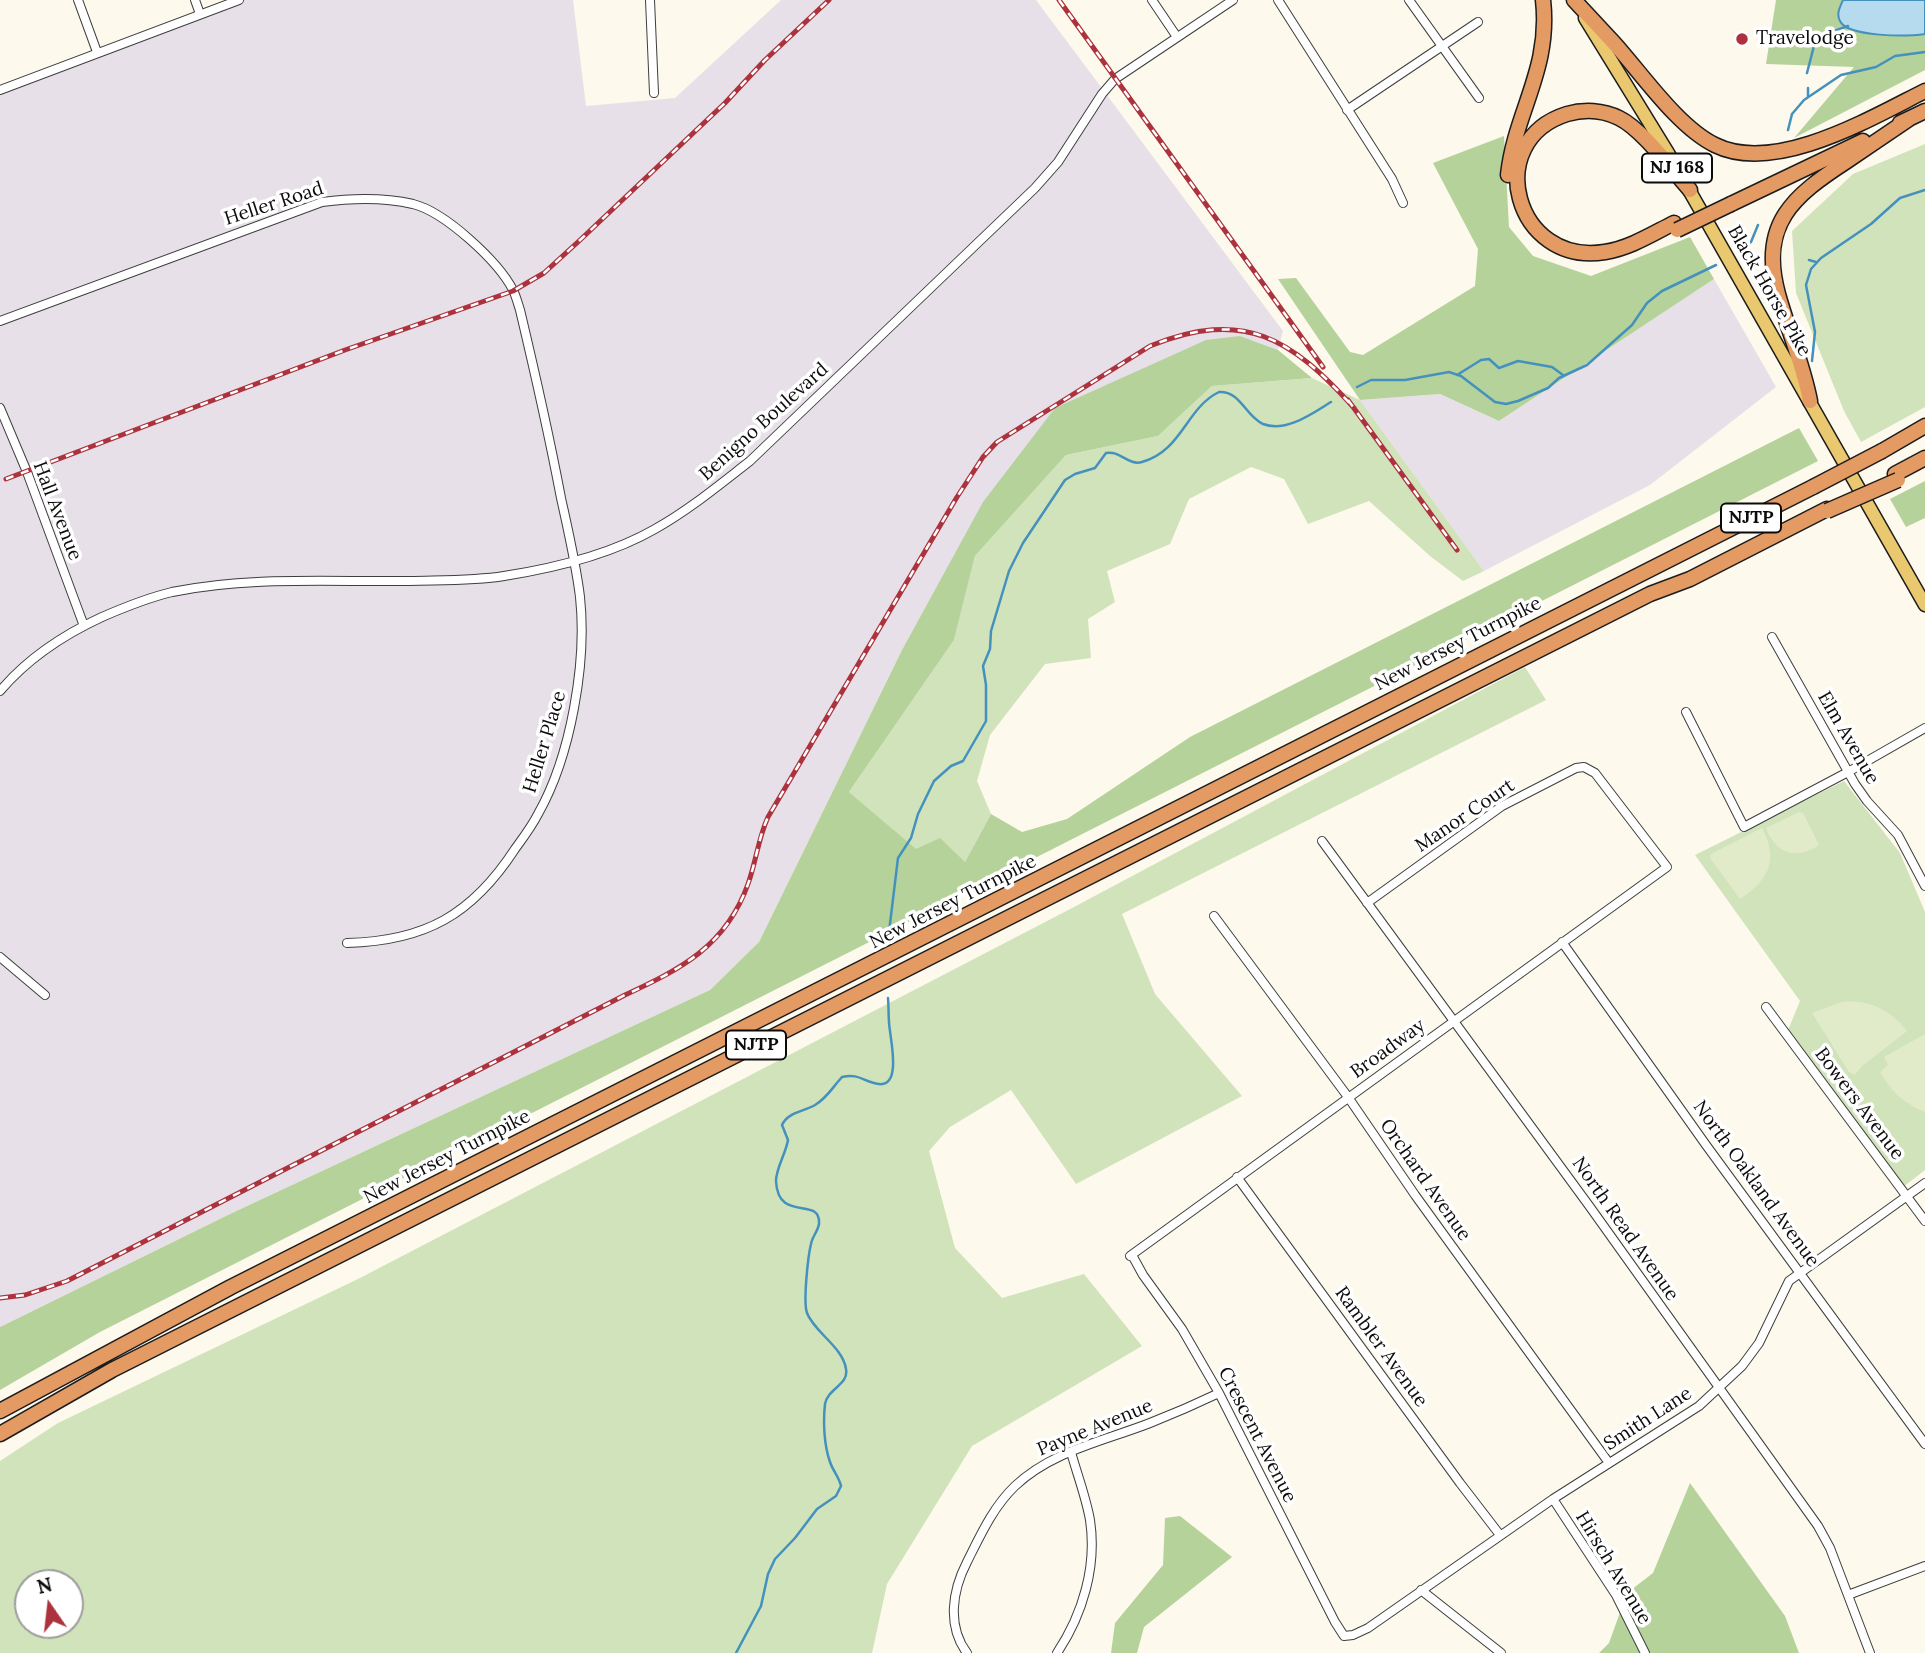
<!DOCTYPE html>
<style>
body{margin:0}
#map{position:relative;width:1925px;height:1653px;overflow:hidden;background:#fdf9ec;font-family:Lora,serif}
canvas{display:block}
.north{position:absolute;left:14px;top:1569px;width:70px;height:70px;box-sizing:border-box;background:#fff;border:2px solid #9d9d9d;border-radius:50%;rotate:346deg;font-size:19px;font-weight:700;line-height:28px;text-align:center;color:#0b0b0b}
.north::after{content:'';display:block;margin:auto;width:24px;height:32px;background:#ac333d;clip-path:polygon(50% 0,100% 100%,50% 72%,0 100%)}
</style>
<div id="map">
<canvas width="1925" height="1653"></canvas>
<div class="north">N</div>
</div>
<script>
const g = document.querySelector('canvas').getContext('2d');
g.lineJoin = 'round';
function fill(path, color) { g.fillStyle = color; g.fill(path, 'evenodd'); }
function stroke(path, color, width, dash) { g.strokeStyle = color; g.lineWidth = width; g.lineCap = dash ? 'butt' : 'round'; g.setLineDash(dash || []); g.stroke(path); }
function drawText(font, color, halo, rows, align = 'center') {
  g.font = font + ' Lora,serif'; g.lineWidth = 7; g.setLineDash([]); g.textBaseline = 'middle'; g.strokeStyle = halo; g.fillStyle = color; for (const [text, x, y, turn = 0] of rows) {
    g.save(); g.translate(x, y); g.rotate((+turn || 0) * Math.PI / 180); g.textAlign = isNaN(turn) ? turn : align; if (halo) g.strokeText(text, 0, 0); g.fillText(text, 0, 0); g.restore();
  }
}
const industrial = new Path2D(`
 M239,0H573L586,106L675,98L781,0H1036L1283,331L1278,350L1240,336L1055,408L901,652L759,942L710,990L232,1213L0,1327V89Z
 M1714,279L1776,387L1650,485L1484,571L1360,400L1440,394L1499,421Z`);
const green = new Path2D(`
 M1925,144V407L1861,442L1844,411L1796,293L1792,231L1853,174Z
 M1312,378L1360,400L1484,571L1463,581L1430,556L1369,501L1308,524L1284,479L1251,467L1189,499L1170,544L1107,571L1115,602L1088,619L1091,658L1045,664L990,735L977,781L991,814L965,862L916,850L849,792L954,640L975,556L1066,455L1158,436L1212,386Z
 M1525,667L1546,700L1122,914L1155,994L1242,1096L1076,1184L1011,1090L950,1127L929,1151L955,1248L1002,1298L1084,1274L1142,1346L972,1446L887,1584L872,1653H0V1461L58,1423L360,1278L1074,907ZM28,1583H70V1625H28Z
 M1844,781L1900,853L1925,912V1170L1903,1187L1788,1030L1800,1001L1695,855Z`);
const forest = new Path2D(`
 M1776,0H1925V70L1794,138L1854,67L1766,64Z
 M1504,136L1509,227L1533,256L1591,276L1690,237L1714,279L1499,421L1440,394L1360,400L1278,279L1296,278L1350,352L1363,355L1475,286L1478,249L1433,163Z
 M1240,336L1278,350L1312,378L1212,386L1158,436L1066,455L975,556L954,640L849,792L916,849L940,838L965,862L991,814L1022,832L1067,819L1190,737L1799,428L1818,461L100,1332L0,1390V1327L232,1213L710,990L759,942L901,652L983,502L1055,408L1206,340Z
 M1925,481V518L1906,527L1890,499Z
 M1690,1483L1785,1616L1799,1653H1599L1609,1643L1627,1593L1653,1573Z
 M1180,1516L1232,1557L1144,1627L1137,1653H1111L1115,1623L1163,1565L1165,1518Z`);
const pitch = new Path2D(`
 M1799,812L1803,813L1819,845C1797,860 1775,854 1766,828Z
 M1762,828C1779,860 1769,880 1740,899L1710,858L1711,854Z
 M1842,1002C1869,999 1891,1010 1907,1031L1861,1067L1855,1075L1849,1072L1812,1013Z
 M1925,1034V1112C1904,1103 1891,1092 1880,1072L1888,1065L1884,1057Z`);
const water = new Path2D(`
 M1843,0H1925V34C1910,37 1847,37 1840,21C1836,14 1840,7 1843,0Z`);
const stream = new Path2D(`
 M1807,73L1815,42L1826,34L1848,26
 M1808,88V97
 M1788,130L1792,114L1804,100L1841,75L1876,67L1895,56L1925,52
 M1743,251L1751,242L1758,225
 M1809,260L1816,262
 M1812,361L1815,332L1806,285L1811,269L1821,258L1871,224L1900,198L1925,190
 M1457,375L1481,360L1489,359L1499,368L1518,361L1552,367L1563,375
 M1357,387L1371,380H1405L1449,372L1461,376L1495,402L1506,404L1518,401L1548,388L1559,378L1587,365L1632,325L1647,303L1662,291L1716,265
 M888,940L898,858L911,838L918,814L934,781L951,766L963,761L986,721V685L983,666L990,649L991,631L1009,571L1023,543L1065,480L1075,474L1095,468L1106,453C1120,450 1128,466 1142,462C1182,451 1186,408 1219,392C1241,391 1245,416 1263,424C1286,433 1313,413 1331,402
 M736,1653L761,1606L768,1574L775,1559L795,1538L817,1509L836,1496L841,1486C839,1477 833,1471 830,1462C824,1445 823,1422 825,1404C828,1388 849,1385 846,1369C843,1347 814,1332 807,1313C803,1302 808,1256 811,1244C812,1237 818,1231 819,1224C821,1195 778,1224 776,1181C776,1168 786,1153 788,1140L782,1125C788,1112 803,1112 815,1105C827,1098 832,1088 842,1077C860,1073 863,1082 879,1084C901,1087 891,1042 890,1031C888,1020 889,1009 888,998`);
const minor = new Path2D(`
 M78,0L97,52
 M195,0L200,14
 M650,0L654,93
 M1152,0L1177,37
 M1278,0L1392,179L1403,203
 M1409,0L1479,98
 M0,90L239,0
 M1347,110L1478,22
 M0,321L322,202C353,198 382,197 413,204C445,212 498,261 513,290C516,296 518,304 520,310C535,373 549,435 561,498C568,530 576,564 580,597C587,662 571,756 538,814C532,826 523,838 515,849C472,915 425,941 347,943
 M0,408L27,472L84,626
 M1772,637L1855,784L1867,801L1898,835L1925,886
 M0,691C28,658 63,635 102,617C125,607 147,598 172,592C249,576 331,582 409,581C441,580 473,581 504,576C555,568 610,555 655,529C689,510 719,485 750,461L1035,188L1058,162L1102,94L1115,79L1233,0
 M1686,712L1744,827L1848,772L1925,728
 M1322,841L1590,1207L1818,1526L1830,1548L1870,1653
 M1214,916L1348,1097L1415,1195L1609,1463
 M1562,942L1706,1145L1925,1444
 M0,957L45,995
 M1766,1007L1925,1221
 M1237,1177L1460,1483L1500,1535
 M1132,1255L1143,1275L1182,1329L1219,1393L1335,1622L1344,1636L1353,1635L1368,1628L1553,1499L1699,1406L1742,1366L1759,1343L1789,1281L1925,1183
 M1130,1256L1667,867L1595,773L1584,767L1576,768L1502,806L1367,903
 M1553,1499L1616,1595L1645,1653
 M1421,1590L1501,1653
 M1848,1595L1925,1566
 M967,1653C947,1626 952,1591 967,1562C980,1536 993,1507 1015,1486C1052,1451 1104,1441 1150,1423C1173,1414 1196,1404 1219,1393
 M1057,1653C1083,1614 1097,1566 1090,1520C1086,1497 1077,1474 1071,1452`);
const primary = new Path2D(`
 M1585,18L1668,153L1925,605`);
const motorway = new Path2D(`
 M1574,0C1588,15 1601,29 1614,43C1642,74 1678,127 1715,145C1775,175 1871,118 1925,91
 M1900,123L1925,111
 M1508,175C1515,111 1551,70 1543,0
 M1731,204L1863,141
 M1674,223C1652,234 1630,248 1605,252C1515,267 1481,141 1567,114C1584,109 1603,110 1619,118C1642,129 1672,170 1690,190
 M1810,401C1803,364 1788,330 1778,294C1759,224 1793,196 1847,161C1868,147 1888,133 1909,119
 M1882,451L1925,426
 M1895,474L1925,458
 M0,1411L231,1287L1813,487
 M0,1434L112,1370L1650,594L1690,579L1827,509`);
const rail = new Path2D(`
 M1059,0L1323,367
 M1348,400L1457,550
 M6,479L345,350L513,291L544,273L579,241L725,103L765,60L829,0
 M0,1298L25,1295L67,1281L625,995C681,969 726,946 748,884C756,862 758,839 768,817L957,497L983,457L997,442L1150,346C1244,308 1291,338 1354,408`);
const motorwayBridge = new Path2D(`
 M1677,230L1731,204
 M1813,487L1882,451
 M1827,511L1898,480`);
const markers = [
 [1742,39,7,"#ac333d"]
];
const shields = [
 [1677,168,70],
 [1751,518,60],
 [756,1045,60]
];
const shieldNames = [
 ["NJ 168",1677,168],
 ["NJTP",1751,518],
 ["NJTP",756,1045]
];
const poiNames = [
 ["Travelodge",1756,39]
];
const streetNames = [
 ["Heller Road",274,204,-18],
 ["Black Horse Pike",1769,291,60],
 ["Benigno Boulevard",764,422,-42],
 ["Hall Avenue",57,511,69],
 ["New Jersey Turnpike",1458,644,-27],
 ["Elm Avenue",1848,738,60],
 ["Heller Place",545,742,-73],
 ["Manor Court",1465,816,-34],
 ["New Jersey Turnpike",953,902,-27],
 ["Broadway",1388,1049,-36],
 ["Bowers Avenue",1859,1104,53],
 ["New Jersey Turnpike",447,1157,-27],
 ["Orchard Avenue",1425,1180,55],
 ["North Oakland Avenue",1756,1184,54],
 ["North Read Avenue",1625,1229,55],
 ["Rambler Avenue",1381,1347,54],
 ["Smith Lane",1648,1419,-33],
 ["Payne Avenue",1095,1428,-22],
 ["Crescent Avenue",1257,1435,63],
 ["Hirsch Avenue",1613,1568,59]
];
fill(industrial, '#e8e0e9');
fill(green, '#d1e3ba');
fill(forest, '#b5d29b');
fill(pitch, '#e1ebca');
fill(water, '#b6dbef');
stroke(water, '#4591be', 2);
stroke(stream, '#4591be', 2.5);
stroke(minor, '#3e3e3e', 10);
stroke(primary, '#1c1c1c', 15);
stroke(motorway, '#1c1c1c', 17);
stroke(minor, '#fff', 8);
stroke(primary, '#e9c870', 12);
stroke(motorway, '#e49a63', 14);
stroke(rail, '#ac333d', 5);
stroke(rail, '#fff', 2.5, [8]);
stroke(motorwayBridge, '#1c1c1c', 17, []);
stroke(motorwayBridge, '#e49a63', 14);
for (const [x, y, r, color] of markers) { const dot = new Path2D(); dot.arc(x, y, r, 0, 2 * Math.PI); g.fillStyle = color; g.fill(dot); stroke(dot, '#fff', 2.5); }
for (const [x, y, w] of shields) { const box = new Path2D(); box.roundRect(x - w / 2, y - 14.5, w, 29, 5); g.fillStyle = '#fff'; g.fill(box); stroke(box, '#0b0b0b', 2); }
drawText('bold 18px', '#0b0b0b', null, shieldNames);
drawText('19px', '#0b0b0b', '#fff', poiNames, 'left');
drawText('19px', '#0b0b0b', '#fff', streetNames);
</script>
